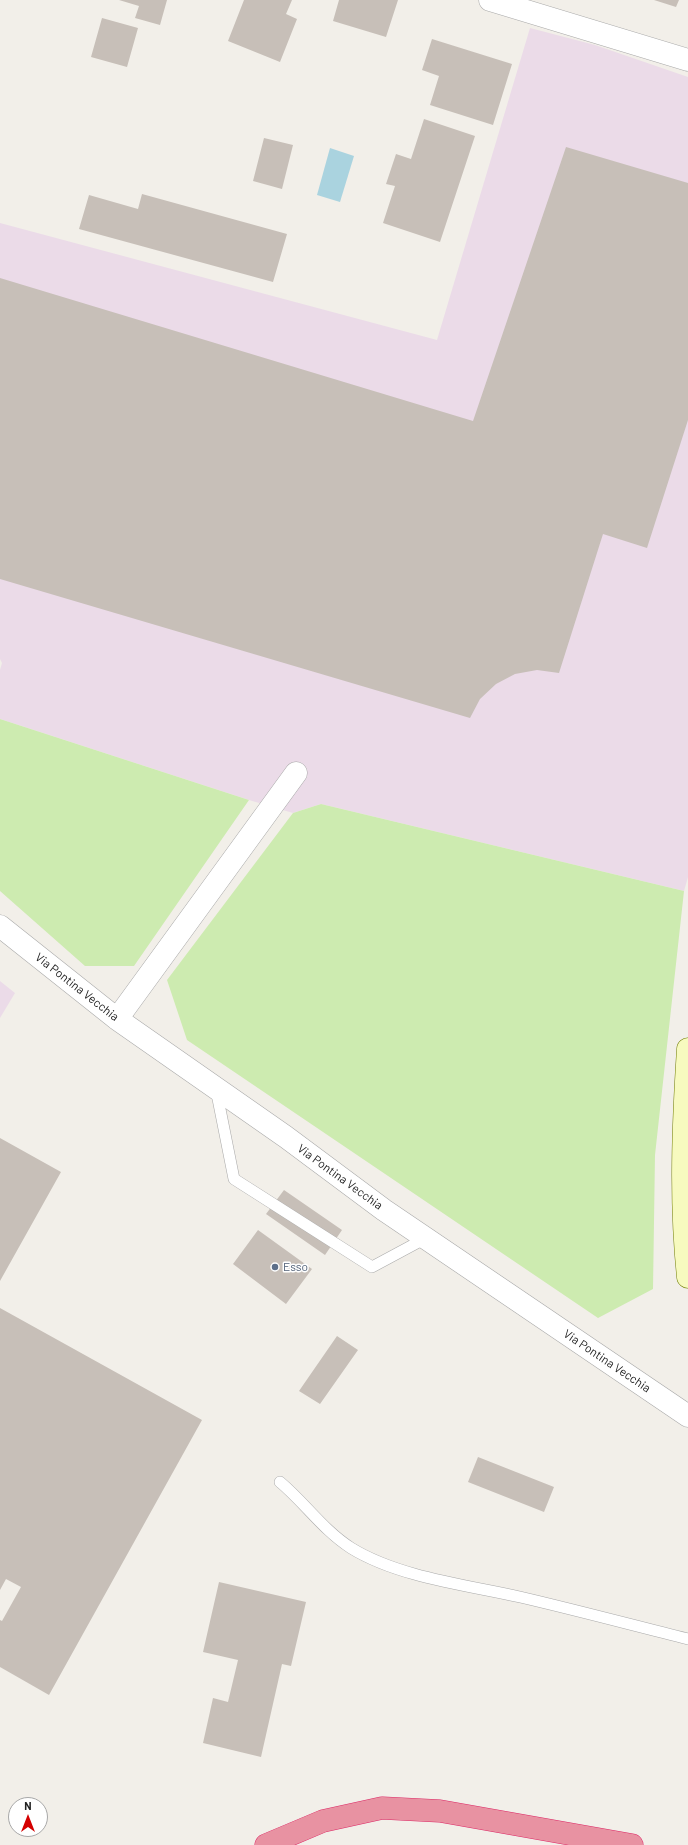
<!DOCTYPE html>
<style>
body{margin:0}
#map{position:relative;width:688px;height:1845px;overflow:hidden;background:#f2efe9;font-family:Barlow,sans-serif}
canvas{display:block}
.north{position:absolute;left:8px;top:1797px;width:40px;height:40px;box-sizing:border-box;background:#fff;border:1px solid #a7a7a7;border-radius:50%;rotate:0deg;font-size:11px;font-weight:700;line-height:16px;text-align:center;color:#222}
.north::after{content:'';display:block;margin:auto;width:14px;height:18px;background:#d40000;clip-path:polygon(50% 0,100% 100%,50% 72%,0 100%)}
</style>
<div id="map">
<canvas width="688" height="1845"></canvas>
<div class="north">N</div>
</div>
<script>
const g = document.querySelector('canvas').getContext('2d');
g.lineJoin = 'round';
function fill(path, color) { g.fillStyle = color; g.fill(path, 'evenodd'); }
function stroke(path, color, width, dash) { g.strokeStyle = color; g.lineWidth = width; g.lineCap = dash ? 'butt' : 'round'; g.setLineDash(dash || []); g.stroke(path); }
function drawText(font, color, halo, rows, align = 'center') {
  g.font = font + ' Barlow,sans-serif'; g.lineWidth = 3; g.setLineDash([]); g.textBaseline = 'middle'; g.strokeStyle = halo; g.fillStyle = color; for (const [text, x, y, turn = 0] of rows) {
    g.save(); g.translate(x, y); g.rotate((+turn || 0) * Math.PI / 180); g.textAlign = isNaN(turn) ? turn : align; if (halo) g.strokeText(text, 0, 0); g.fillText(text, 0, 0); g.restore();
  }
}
const industrial = new Path2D(`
 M530,28L595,45L688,77V877L684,891L321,804L293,813L249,800L0,719V670L2,663L0,659V223L437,340Z
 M0,981L15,993L0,1018Z`);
const grass = new Path2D(`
 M0,719L249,800L134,966H85L0,891Z
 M321,804L684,891L655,1155L653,1289L598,1318L187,1040L167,980L293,813Z`);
const water = new Path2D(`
 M330,148L354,156L340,202L317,195Z`);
const building = new Path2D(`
 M119,0H167L160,25L135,18L139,6Z
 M244,0H292L286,14L297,19L280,62L228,41Z
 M339,0H398L386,37L333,21Z
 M654,0H679L676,7Z
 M102,18L138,28L127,67L91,57Z
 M432,39L512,64L493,125L430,105L439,76L422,70Z
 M424,119L475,136L440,242L383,223L395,186L386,184L396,154L411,159Z
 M264,138L293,145L282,189L253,181Z
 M566,147L688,183V420L647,548L603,534L559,673L537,670L515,674L496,684L480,699L470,718L0,579V278L473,421Z
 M142,194L287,234L273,282L79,229L89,195L138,209Z
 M0,1138L61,1172L0,1281Z
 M284,1190L342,1230L325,1255L266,1214Z
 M258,1230L312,1269L286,1304L233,1264Z
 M0,1308L202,1420L49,1695L0,1667V1620L2,1621L21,1587L6,1579L0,1590Z
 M337,1336L358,1350L320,1404L299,1391Z
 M478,1457L554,1487L544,1512L468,1482Z
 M219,1582L306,1602L291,1666L282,1664L261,1757L203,1743L213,1698L228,1702L238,1660L203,1652Z`);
const lane = new Path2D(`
 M216,1089L234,1179L372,1267L426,1238
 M280,1482C305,1503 323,1530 351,1548C398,1577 466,1585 520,1597C576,1610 632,1625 688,1639`);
const street = new Path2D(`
 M490,0L688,60
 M0,926L117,1019L286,1137L384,1210L688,1416
 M117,1019L296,773`);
const secondary = new Path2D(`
 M688,1049C683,1124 680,1202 688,1277`);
const highway = new Path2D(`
 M266,1845L323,1821L382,1808L440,1811L632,1845`);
const markers = [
 [275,1267,4,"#5c6f8a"]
];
const streetNames = [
 ["Via Pontina Vecchia",77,987,38],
 ["Via Pontina Vecchia",340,1177,36],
 ["Via Pontina Vecchia",607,1361,34]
];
const serviceNames = [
 ["Esso",283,1267]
];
fill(industrial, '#ebdbe8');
fill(grass, '#cdebb0');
fill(water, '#aad3df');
fill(building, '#c7bfb8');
stroke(lane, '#a9a9a9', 12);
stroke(street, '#a9a9a9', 23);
stroke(secondary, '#707d05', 23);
stroke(highway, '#dc2a67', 23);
stroke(lane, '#fff', 11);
stroke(street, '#fff', 22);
stroke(secondary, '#f7fabf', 22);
stroke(highway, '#e892a2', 22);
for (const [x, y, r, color] of markers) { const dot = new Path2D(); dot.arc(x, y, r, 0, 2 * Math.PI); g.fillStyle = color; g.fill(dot); stroke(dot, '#fff', 1.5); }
drawText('12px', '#222', '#fff', streetNames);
drawText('12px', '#4e5e75', '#fff', serviceNames, 'left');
</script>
